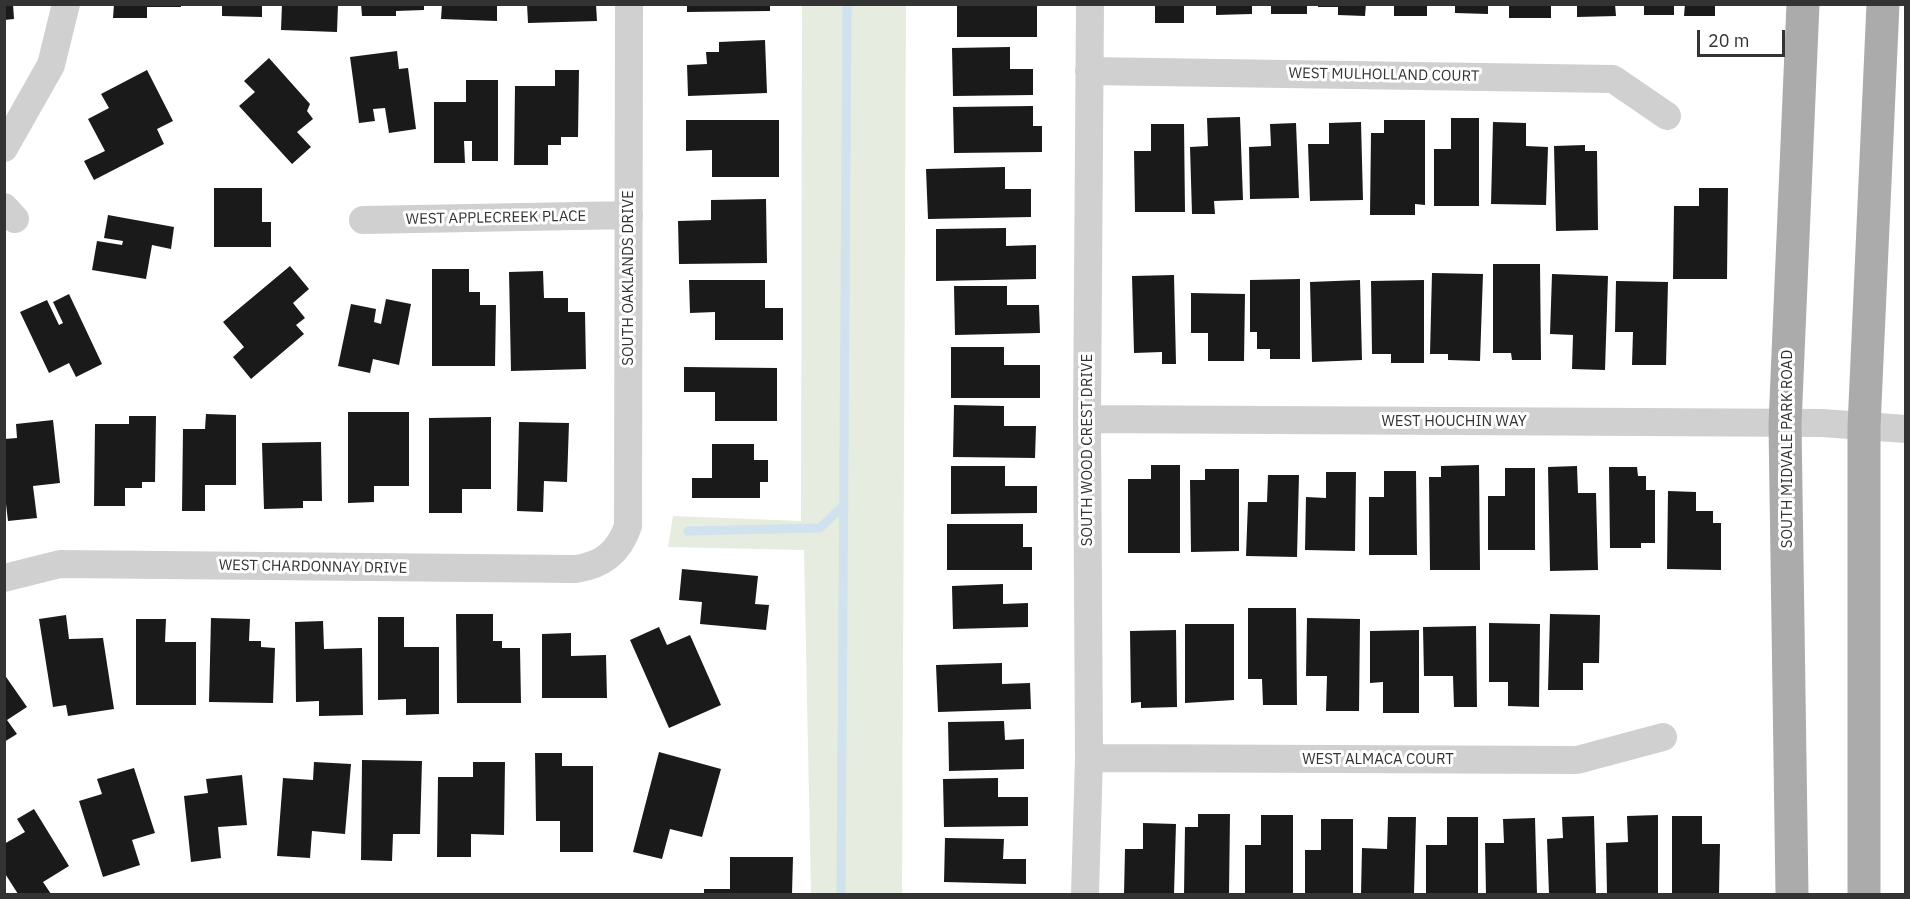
<!DOCTYPE html>
<style>
body{margin:0}
#map{position:relative;width:1910px;height:899px;overflow:hidden;background:#fff;font-family:"IBM Plex Sans",sans-serif}
canvas{display:block}
.frame{position:absolute;inset:0;border:6px solid #333;pointer-events:none}
.scale{position:absolute;left:1697px;top:30px;width:88px;height:27px;box-sizing:border-box;border:3px solid #333;border-top:0;padding-left:8px;font-size:18px;line-height:21px;white-space:nowrap;color:#333;-webkit-text-stroke:4px #fff;paint-order:stroke}
</style>
<div id="map">
<canvas width="1910" height="899"></canvas>
<div class="frame"></div>
<div class="scale">20 m</div>
</div>
<script>
const g = document.querySelector('canvas').getContext('2d');
g.lineJoin = 'round';
function fill(path, color) { g.fillStyle = color; g.fill(path, 'evenodd'); }
function stroke(path, color, width, dash) { g.strokeStyle = color; g.lineWidth = width; g.lineCap = dash ? 'butt' : 'round'; g.setLineDash(dash || []); g.stroke(path); }
function drawText(font, color, halo, rows, align = 'center') {
  g.font = font + ' "IBM Plex Sans",sans-serif'; g.lineWidth = 6; g.setLineDash([]); g.textBaseline = 'middle'; g.strokeStyle = halo; g.fillStyle = color; for (const [text, x, y, turn = 0] of rows) {
    g.save(); g.translate(x, y); g.rotate((+turn || 0) * Math.PI / 180); g.textAlign = isNaN(turn) ? turn : align; if (halo) g.strokeText(text, 0, 0); g.fillText(text, 0, 0); g.restore();
  }
}
const green = new Path2D(`
 M802,5H906L902,894H811L804,550L668,547L673,516L801,521Z`);
const stream = new Path2D(`
 M688,531L820,528L844,505
 M841,894L847,4`);
const building = new Path2D(`
 M4,4H13L14,19L4,20Z
 M114,4H181V7H147V18H113Z
 M222,4H262V17L222,16Z
 M282,4H338L337,32L281,30Z
 M361,4H424V10L396,11V16H362Z
 M442,4H497V21L441,19Z
 M527,4H596L597,21L528,23Z
 M687,4H770V11L687,12Z
 M957,4L1037,6V37H957Z
 M1155,4H1184V23H1155Z
 M1216,4H1252V14L1216,15Z
 M1271,4H1307V14H1271Z
 M1318,4H1366L1365,16L1338,15V7H1318Z
 M1394,4H1427V16H1394Z
 M1455,4H1488V14L1455,13Z
 M1509,4H1551V18H1509Z
 M1577,4H1615L1616,16L1577,17Z
 M1644,4H1674V15H1644Z
 M1685,4H1715V16H1684Z
 M765,40L767,93L688,96L687,65L707,64L706,52H719V42Z
 M1010,47V69H1033V95L953,96L952,48Z
 M397,51L399,69L408,68L416,129L389,133L385,108L373,109L375,121L359,123L350,57Z
 M269,58L310,104L307,111L313,119L297,132L311,147L292,164L239,106L255,92L244,81Z
 M147,70L173,121L157,129L164,144L94,180L84,161L105,151L88,119L109,108L101,94Z
 M555,70H579L578,137H561V145H548V165H514L515,86H555Z
 M466,80H498V161H472V141H464L465,163H434V102H466Z
 M1033,106V126H1042V152L954,153L953,107Z
 M1240,117L1243,200L1214,201L1215,214H1192L1190,147L1208,146L1207,118Z
 M1451,118H1479V206H1434V149H1451Z
 M686,120H779V177H712V150L686,151Z
 M1384,120H1425V205L1415,204V215H1370L1371,133H1384Z
 M1361,122L1363,200L1310,201L1308,144H1329V123Z
 M1493,122L1526,123V146L1548,147L1546,205L1491,204Z
 M1296,123L1299,198L1250,199L1249,147L1271,146L1270,124Z
 M1151,124H1184L1185,212H1135L1134,151H1151Z
 M1585,145V151H1597L1598,230L1556,231L1554,146Z
 M1005,167V189H1031V217L928,219L926,169Z
 M214,188H262V222H271V247H214Z
 M1699,188H1728L1727,279H1673L1674,206H1699Z
 M766,199L767,263L679,264L678,221L711,220V200Z
 M108,215L174,227L171,249L152,245L146,279L92,270L97,241L122,245L123,241L104,238Z
 M1006,228V246L1036,245V279L936,281V229Z
 M1493,264H1540L1541,360H1512L1511,353H1493Z
 M290,266L309,289L293,303L305,318L296,325L304,334L251,379L233,357L244,347L223,322Z
 M432,269H469V292H480V305H496L495,366H432Z
 M543,271L544,298H568V312H585L586,369L511,371L509,272Z
 M1432,273L1483,274L1480,361L1448,360V354H1430Z
 M1552,274L1608,276L1605,370L1572,369L1573,335L1550,334Z
 M1174,275L1176,364H1162V352L1134,353L1132,276Z
 M1300,279V359H1270V349H1257V332H1250V280Z
 M689,280H765V308H783V340H715V312L690,313Z
 M1360,280L1362,360L1312,362L1310,282Z
 M1424,280V363H1391V354H1372L1371,281Z
 M1616,281L1668,282L1666,365H1632L1633,332H1615Z
 M954,286H1007V305H1039L1040,333L955,335Z
 M1191,293L1245,294L1244,361H1208V333H1191Z
 M69,294L102,364L76,377L69,363L49,373L20,312L47,300L59,325L63,323L53,302Z
 M386,299L411,304L399,365L373,359L370,373L338,366L351,304L376,309L374,322L381,324Z
 M951,347H1004V365H1040V398H951Z
 M684,367L777,368V421H715V392H684Z
 M954,405L1004,406V426H1036L1035,458L953,457Z
 M348,412H409V486H374V502L348,503Z
 M206,414L236,415V485H205V511H182L183,429H205Z
 M129,416H156L155,482H142V488H125V506H94L95,424H129Z
 M491,417V489H462V513H429V418Z
 M53,420L60,483L33,486L37,518L8,521L4,487V439L17,438L16,424Z
 M519,422L569,423L567,482L544,481L543,512L517,511Z
 M321,442L322,501H303V508L264,509L262,443Z
 M712,444H754V460H768V482H760V498H692V478H712Z
 M1151,465H1180V553H1128V479H1151Z
 M1479,465L1480,570H1430L1429,477H1441V466Z
 M951,466H1005V486H1037V513L951,514Z
 M1577,466L1578,493H1596L1598,570L1550,571L1548,467Z
 M1609,467H1637L1638,476H1646V490H1655V543H1641V548H1610Z
 M1505,468H1535V550H1488V496H1505Z
 M1205,469H1239V551L1191,552L1190,480H1205Z
 M1384,471H1416L1417,555H1369V497H1384Z
 M1326,472H1356L1355,551L1305,550L1306,497L1326,498Z
 M1268,475H1299L1297,557L1246,556L1248,502H1267Z
 M1668,491L1696,492V511H1713V523H1721V570L1667,569Z
 M947,524H1023V547H1032V570H947Z
 M682,569L758,576L755,604L769,605L766,630L700,624L702,602L679,600Z
 M1003,584V604L1028,603V627L953,629L952,586Z
 M1248,608H1296L1297,705H1263L1262,679H1248Z
 M456,614H493V641H502V648H520L521,703H457Z
 M1550,614L1600,615L1599,663H1583V690H1548Z
 M66,615L69,639L103,638L114,709L68,716L66,705L53,707L39,619Z
 M378,617H404V647H439V714L406,715V699L378,700Z
 M211,618L250,619L249,641H261V647L275,648L273,703L209,702Z
 M1307,618L1360,619L1359,711H1326L1327,676H1306Z
 M136,619H166L165,642H196V705H136Z
 M323,621L324,649L362,648L363,715L319,716V701L296,702L295,622Z
 M1489,623L1540,624L1539,707L1508,706V682H1489Z
 M1185,624H1234V700L1185,703Z
 M1476,626L1477,707H1454L1453,676H1424L1423,627Z
 M659,627L667,645L690,635L721,705L669,728L630,640Z
 M1176,630L1177,707L1141,708V702L1131,703L1130,631Z
 M1419,630V713H1383V682L1370,683V631Z
 M571,633V656L606,655L607,698H542V634Z
 M1002,663V684L1030,683L1031,709L938,712L936,665Z
 M4,674L27,707L7,720L17,734L4,742Z
 M1004,721L1005,740L1024,739V769L949,771L948,722Z
 M659,752L721,769L702,837L670,829L662,859L633,852Z
 M535,753H562V766H593V852H560V821H536Z
 M362,760L422,761L420,834H393L392,861L361,860Z
 M314,762L351,764L345,834L312,831L310,858L277,856L283,778L313,780Z
 M473,762H505L504,835L471,834V857H437L438,777H473Z
 M134,768L155,833L132,840L140,865L103,877L79,801L102,794L97,779Z
 M242,775L247,825L218,827L221,858L191,862L184,796L208,793L206,779Z
 M998,778V797H1028V826L944,827L943,779Z
 M34,809L69,866L43,882L51,894H18L4,872V844L25,832L17,819Z
 M1198,814H1230L1229,894H1184L1185,827H1198Z
 M1261,815H1293V894H1245V845H1261Z
 M1658,815V894H1607L1606,843L1628,842L1627,816Z
 M1594,816L1596,894H1549L1547,839L1563,838L1562,817Z
 M1672,816H1702V844H1720L1719,894H1672Z
 M1388,817H1416L1414,894H1361L1362,848L1387,849Z
 M1447,817H1478V894H1426V845H1447Z
 M1535,818L1537,894H1486L1485,843H1504L1503,819Z
 M1321,819H1353V894H1305V850H1321Z
 M1143,823L1176,824L1174,894H1124L1125,849H1143Z
 M945,838L1004,839L1003,859H1026V884L944,882Z
 M730,857H793L792,894H704V889H730Z`);
const minor = new Path2D(`
 M1089,71L1613,79L1667,116
 M4,148L51,65L66,4
 M4,207L15,219
 M363,220L629,215
 M1087,419L1822,423L1906,429
 M4,578L60,564L576,569C603,565 619,552 628,526L629,4
 M1089,758L1577,760L1663,737
 M1085,894L1089,758L1087,419L1090,4`);
const major = new Path2D(`
 M1792,894L1785,424L1803,4
 M1864,894V427L1883,4`);
const streetNames = [
 ["WEST MULHOLLAND COURT",1384,75,1],
 ["WEST APPLECREEK PLACE",496,218,-1],
 ["SOUTH OAKLANDS DRIVE",629,278,-90],
 ["WEST HOUCHIN WAY",1454,422],
 ["SOUTH MIDVALE PARK ROAD",1788,449,-90],
 ["SOUTH WOOD CREST DRIVE",1088,450,-90],
 ["WEST CHARDONNAY DRIVE",313,567,1],
 ["WEST ALMACA COURT",1378,760]
];
fill(green, '#e6ecdf');
stroke(stream, '#cfe2ee', 9);
fill(building, '#1a1a1a');
stroke(minor, '#d0d0d0', 28);
stroke(major, '#ababab', 33);
drawText('15px', '#333', '#fff', streetNames);
</script>
